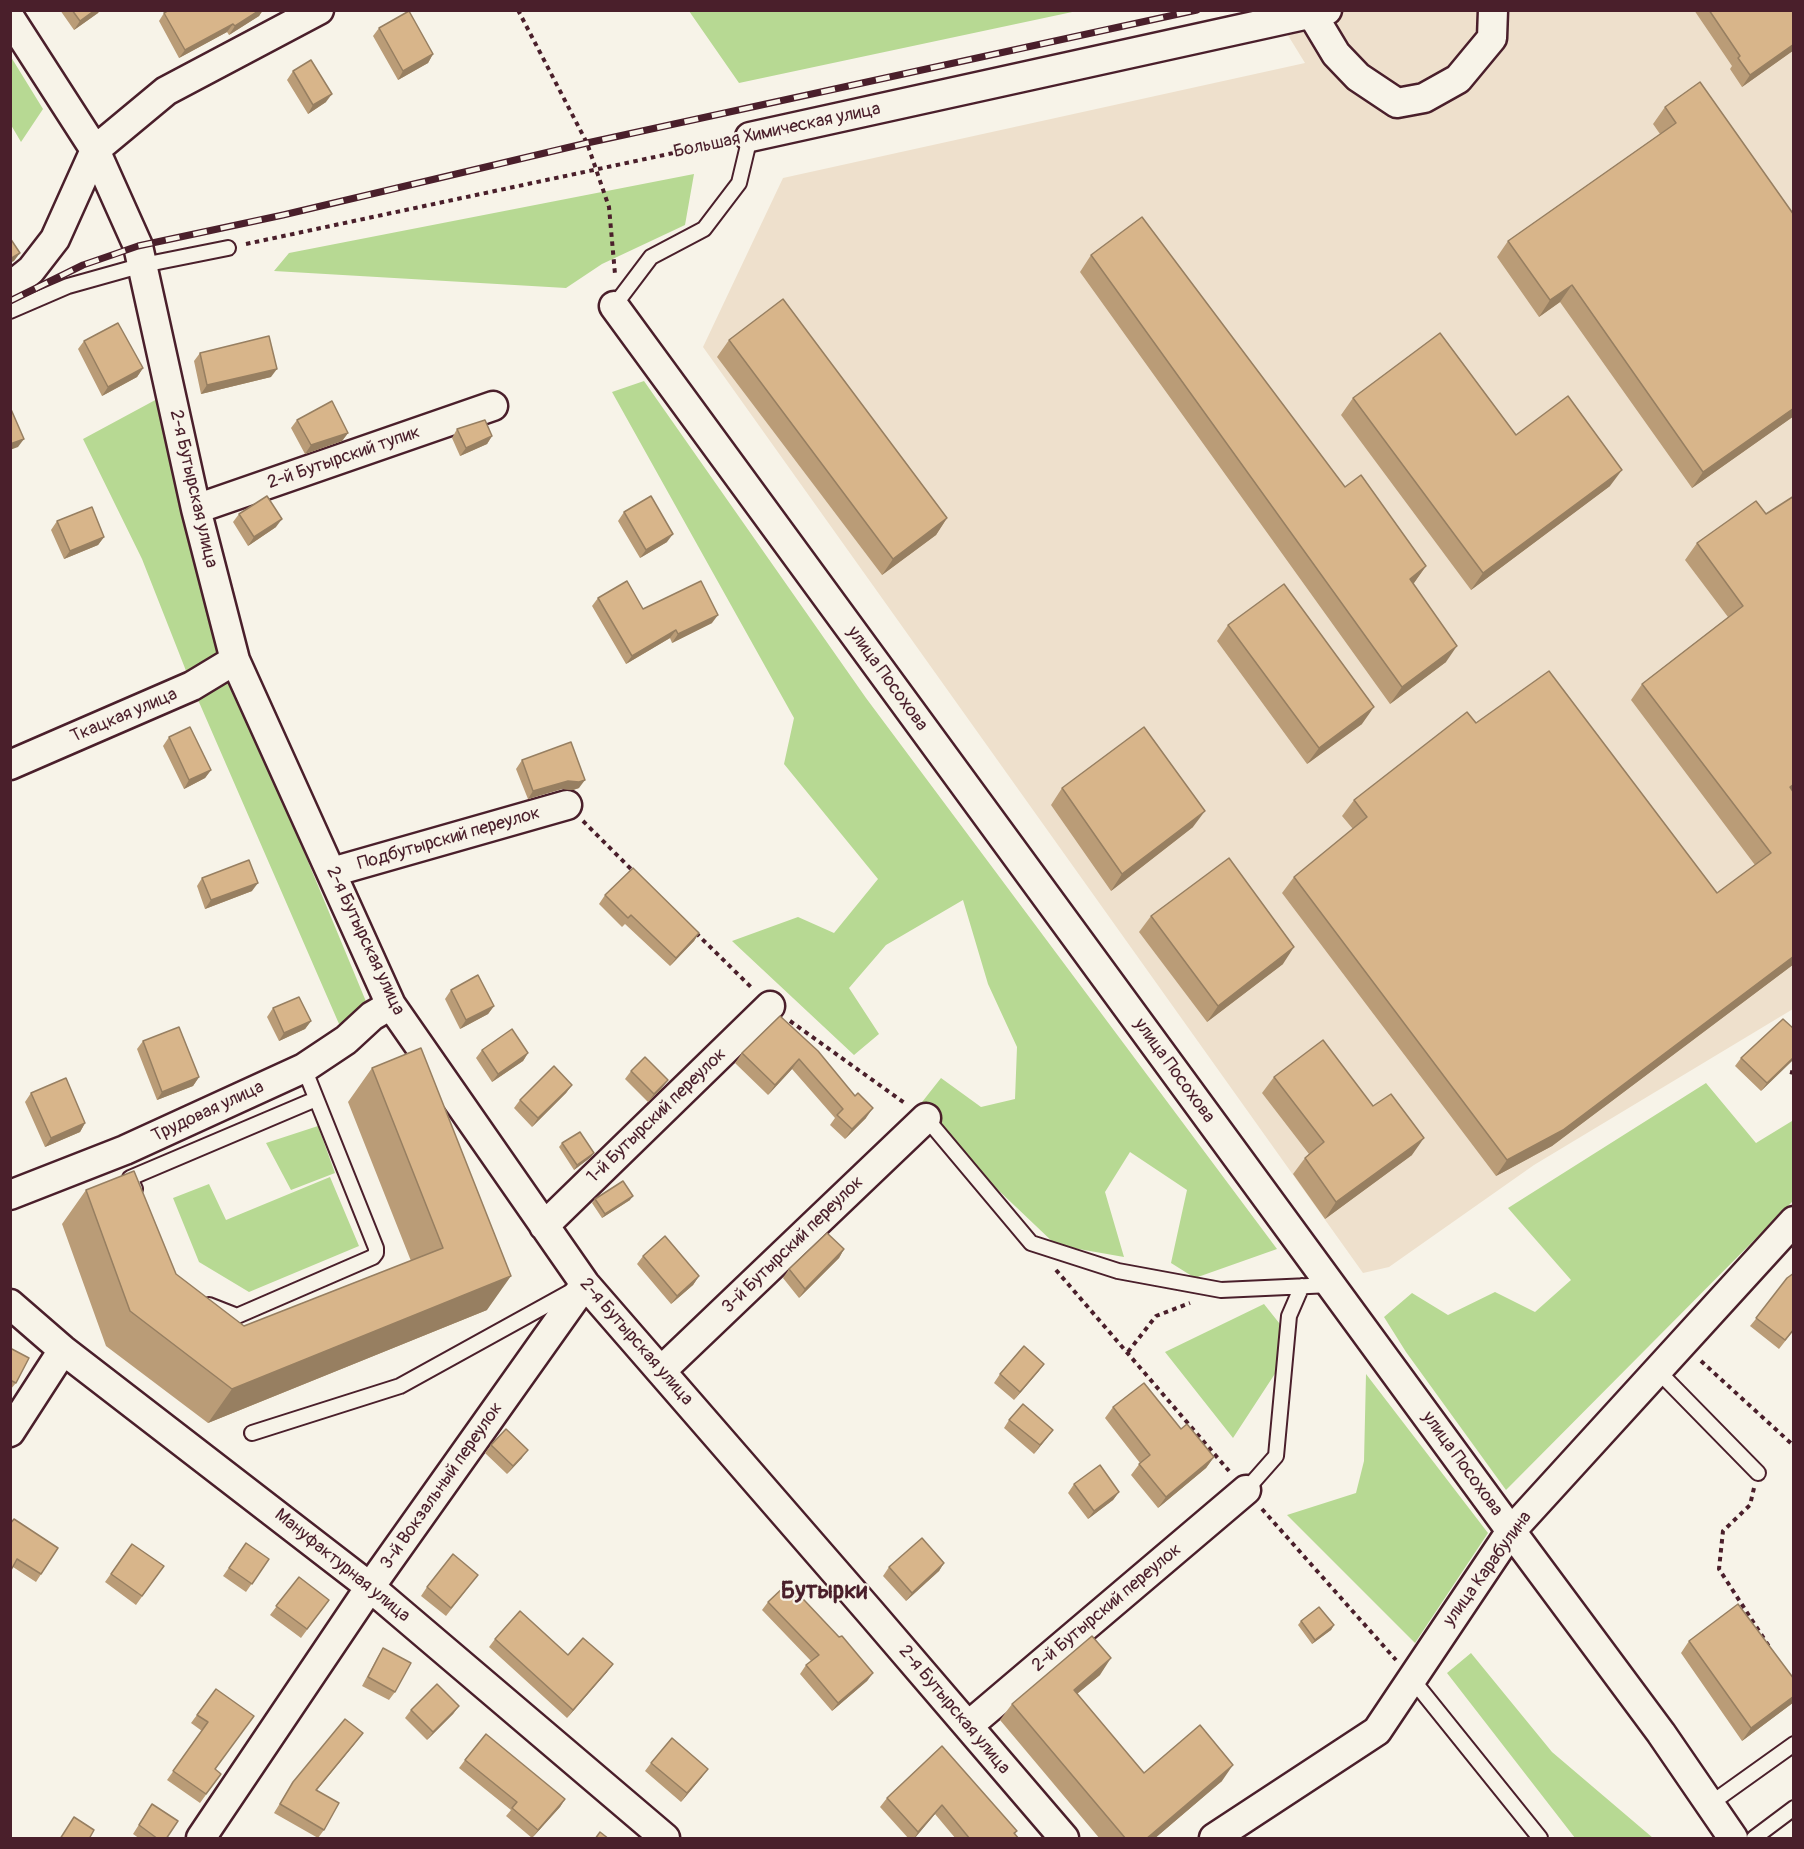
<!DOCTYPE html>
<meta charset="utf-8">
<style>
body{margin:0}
#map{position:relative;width:1804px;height:1849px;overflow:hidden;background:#f7f3e8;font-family:Pangolin,sans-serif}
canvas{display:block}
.frame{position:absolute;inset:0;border:12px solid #4a1f2b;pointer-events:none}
</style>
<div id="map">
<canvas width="1804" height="1849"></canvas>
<div class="frame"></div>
</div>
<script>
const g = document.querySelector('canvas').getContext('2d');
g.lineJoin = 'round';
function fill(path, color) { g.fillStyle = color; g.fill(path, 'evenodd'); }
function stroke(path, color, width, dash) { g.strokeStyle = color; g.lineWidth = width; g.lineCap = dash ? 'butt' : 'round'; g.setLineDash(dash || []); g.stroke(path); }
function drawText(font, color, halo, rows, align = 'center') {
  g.font = font + ' Pangolin,sans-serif'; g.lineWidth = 4.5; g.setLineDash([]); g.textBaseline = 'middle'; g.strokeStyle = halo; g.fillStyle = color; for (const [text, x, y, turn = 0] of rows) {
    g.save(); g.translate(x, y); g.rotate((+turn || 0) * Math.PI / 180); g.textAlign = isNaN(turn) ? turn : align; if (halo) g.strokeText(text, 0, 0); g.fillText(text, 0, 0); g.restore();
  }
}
const built = new Path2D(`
 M1273,11H1793V1009L1534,1165L1389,1267L1363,1273L703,347L783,178L1305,63Z`);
const green = new Path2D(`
 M689,11H1077L739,83Z
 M11,57L43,109L21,142L11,125Z
 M694,174L685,225L602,264L566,288L274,271L289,253Z
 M644,381L866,698L1277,1249L1195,1278L1171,1263L1187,1190L1130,1152L1105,1192L1124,1257L1056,1245L915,1111L941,1078L981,1107L1015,1099L1017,1047L988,984L963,900L886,945L849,988L879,1034L854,1055L732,941L798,917L834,933L878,879L784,764L794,718L612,392Z
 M159,398L227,666L372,1016L346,1040L192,686L142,559L83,439Z
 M1706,1083L1756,1143L1792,1121L1793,1122V1201L1506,1490L1406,1352L1384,1317L1412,1293L1448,1315L1495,1292L1535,1312L1571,1280L1508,1208Z
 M318,1126L335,1173L291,1190L266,1143Z
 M330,1177L359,1246L249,1292L199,1262L173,1198L209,1184L226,1220Z
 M1264,1304L1295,1343L1233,1438L1165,1352Z
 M1366,1374L1488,1533L1415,1643L1287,1515L1356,1493L1364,1461Z
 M1471,1653L1552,1752L1653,1838H1575L1447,1673Z`);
const path = new Path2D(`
 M518,10L587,143L609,207L615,274
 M246,244L725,142
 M583,821L635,873
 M696,933L753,989
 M790,1021L906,1104
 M1790,1072L1794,1073
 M1056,1270L1229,1471
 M1128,1352L1156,1316L1190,1303
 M1701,1361L1794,1446
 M1754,1488L1750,1505L1723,1531L1719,1569L1770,1648
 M1262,1509L1396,1660`);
const service = new Path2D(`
 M614,306L651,257L704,229L739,183L750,137
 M10,311L68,286L143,265L228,248
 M926,1118L1031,1243L1118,1271L1221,1290L1331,1285
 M135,1189L130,1178L316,1099
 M209,1305L237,1316L373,1257L376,1253V1248L304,1068
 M1657,1370L1758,1473
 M252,1433L400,1386L572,1291
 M1246,1490L1276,1456L1289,1316L1302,1286
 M1412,1679L1540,1838
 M1710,1804L1794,1744
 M1754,1838L1794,1808`);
const minor = new Path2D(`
 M1312,14L1336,54L1358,77L1397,103L1424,98L1458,79L1492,38L1493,10
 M10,18L95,150L138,246L196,509L235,660L391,1005L585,1284L871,1613L1064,1838
 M750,137L1327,10
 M10,287L31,270L55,239L95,150L166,91L319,10
 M614,306L1511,1531L1661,1733L1733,1838
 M196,509L493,406
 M10,765L192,686L235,660
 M332,872L567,805
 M10,1195L125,1150L304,1068L346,1040L372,1016L391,1005
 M544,1226L770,1006
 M10,1304L63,1350L370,1587L665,1838
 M661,1371L926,1118
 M10,1432L63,1350
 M968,1726L1246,1490
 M201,1838L370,1587L585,1284
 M1214,1838L1377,1731L1511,1531L1794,1221`);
const rail = new Path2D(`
 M10,301L83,265L138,246L283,215L587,143L1197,10`);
const wall = new Path2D(`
 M60,10H100L98,13L74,30Z
 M169,10H263L259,16L229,35L227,32L179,58L159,21L164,13Z
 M1694,10H1793L1794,12V50L1742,87L1730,69L1732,66Z
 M379,28L433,54L428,63L398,80L373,36Z
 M293,71L326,102L308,114L287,80Z
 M1700,82L1794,416L1692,488L1560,302L1539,317L1497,257L1508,241L1660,134L1653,124L1665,107Z
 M1091,255L1345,487L1426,566L1413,584L1446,662L1390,704L1080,272Z
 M729,340L947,518L936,535L882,575L717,357Z
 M84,341L143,368L137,377L102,396L78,349Z
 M200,353L271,377L201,394L194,361Z
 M1353,398L1516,435L1610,486L1471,590L1341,415Z
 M297,420L348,433L342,441L305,454L291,428Z
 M457,429L492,436L487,444L460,456L452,438Z
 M1794,496V964L1552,1146L1496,1176L1282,893L1294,877L1353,829L1342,816L1354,800L1476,723L1717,893L1755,865L1631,700L1642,684L1728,617L1685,560L1697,543L1766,514Z
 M624,512L667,542L640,558L618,521Z
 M239,514L276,527L248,546L233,522Z
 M57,521L104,537L98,545L64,559L51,530Z
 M598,598L643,609L712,623L672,643L670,638L626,664L592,606Z
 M1228,625L1362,724L1307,764L1217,641Z
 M169,737L211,770L205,778L184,789L163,746Z
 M522,760L579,788L573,790L562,789L528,799L516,769Z
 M1062,788L1193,827L1111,891L1051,805Z
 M202,878L252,891L205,909L197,886Z
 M605,895L699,933L694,941L670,966L625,924L622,927L599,904Z
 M1151,916L1283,964L1207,1022L1139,932Z
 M451,990L494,1006L488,1014L460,1029L445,999Z
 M273,1008L311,1021L305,1029L279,1041L267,1017Z
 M780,1016L866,1118L845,1139L830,1125L835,1118L792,1069L768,1095L735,1063L742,1053Z
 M1794,1029V1059L1761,1091L1735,1066L1741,1058Z
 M143,1041L199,1077L193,1086L157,1100L137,1049Z
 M482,1050L528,1053L523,1061L492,1082L476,1058Z
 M372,1068L487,1310L208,1423L106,1346L62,1224L86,1190L176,1274L244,1326L411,1261L348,1102Z
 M631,1071L662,1088L648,1102L625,1079Z
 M1274,1077L1373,1106L1412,1155L1325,1219L1293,1174L1305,1158L1309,1154L1262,1093Z
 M572,1085L566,1093L532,1127L514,1108L520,1100Z
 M31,1093L85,1123L80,1132L45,1147L25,1102Z
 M562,1143L594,1153L591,1157L574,1170L559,1147Z
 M595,1199L630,1200L602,1218L592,1203Z
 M844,1249L839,1258L799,1298L783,1278L789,1269Z
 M643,1256L699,1276L693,1285L671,1304L637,1264Z
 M1794,1273V1330L1779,1349L1750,1326Z
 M10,1348L16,1383L10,1390Z
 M1044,1364L1038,1372L1014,1400L994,1383L1000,1374Z
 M1113,1407L1181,1429L1214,1457L1206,1468L1158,1508L1131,1475L1140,1463L1105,1418Z
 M1009,1420L1053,1430L1034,1454L1004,1428Z
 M491,1445L522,1458L507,1474L485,1453Z
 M1074,1484L1119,1492L1113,1500L1088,1519L1068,1493Z
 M10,1523L58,1548L36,1582L13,1567Z
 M246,1543L269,1559L246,1592L223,1576Z
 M132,1544L164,1566L136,1605L105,1582Z
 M944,1563L939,1571L906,1601L883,1576L889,1567Z
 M299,1577L329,1600L301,1638L270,1615Z
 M472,1583L446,1616L421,1596L427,1587Z
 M768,1602L873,1673L867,1681L832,1711L800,1674L806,1665L811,1661L762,1610Z
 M1301,1621L1334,1625L1331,1630L1312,1644L1298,1625Z
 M495,1639L568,1655L607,1672L567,1718L489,1647Z
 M1689,1641L1794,1679V1702L1742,1741L1681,1653Z
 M383,1648L395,1692L389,1700L362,1686L378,1656Z
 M1100,1675L1077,1694L1144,1773L1222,1781L1154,1839H1100L1000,1720L1012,1704Z
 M216,1689L215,1770L221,1774L200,1803L167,1780L202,1731L191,1723Z
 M459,1706L453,1714L427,1740L405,1718L411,1710Z
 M357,1741L317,1790L324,1830L318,1838L274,1813L293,1782Z
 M942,1746L1017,1831L1015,1834L1019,1839H956L935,1814L914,1839H909L880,1807L887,1798Z
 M465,1760L565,1799L560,1807L532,1838L506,1816L511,1810L459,1768Z
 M651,1763L702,1777L681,1802L645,1771Z
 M152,1804L166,1839H140L133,1834Z`);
const shadedWall = new Path2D(`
 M95,10H100L98,13L74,30L80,21Z
 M260,10H263L259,16L229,35L235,26Z
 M233,24L227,32L179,58L185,50Z
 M1794,44V50L1742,87L1750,75Z
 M433,54L428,63L398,80L403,71Z
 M332,94L326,102L308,114L313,105Z
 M20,253L14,261L10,263V259Z
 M1572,285L1560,302L1539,317L1550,300Z
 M143,368L137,377L102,396L108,387Z
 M277,369L271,377L201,394L207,385Z
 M1794,408V416L1692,488L1703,472Z
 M348,433L342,441L305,454L311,445Z
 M492,436L487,444L460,456L466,448Z
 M24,439L18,447L10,450V444Z
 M1622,470L1610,486L1471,590L1483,573Z
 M947,518L936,535L882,575L893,559Z
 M282,519L276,527L248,546L254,537Z
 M673,534L667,542L640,558L646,550Z
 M104,537L98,545L64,559L70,551Z
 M1426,566L1414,583L1398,595L1410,579Z
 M718,615L712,623L672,643L678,634Z
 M676,630L670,638L626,664L632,656Z
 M1457,646L1446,662L1390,704L1402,687Z
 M1374,707L1362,724L1307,764L1319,748Z
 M211,770L205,778L184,789L189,780Z
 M585,780L579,788L573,790L562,789L528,799L533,791L568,781Z
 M1794,784V792L1778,804L1790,787Z
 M1205,811L1193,827L1111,891L1122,874Z
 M258,883L252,891L205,909L211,900Z
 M699,933L694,941L670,966L676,958Z
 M1294,947L1283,964L1207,1022L1218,1006Z
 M1794,956V964L1552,1146L1496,1176L1507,1160Z
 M494,1006L488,1014L460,1029L466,1020Z
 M311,1021L305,1029L279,1041L284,1033Z
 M528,1053L523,1061L492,1082L498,1074Z
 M1794,1057V1059L1761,1091L1767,1083Z
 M799,1059L792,1069L768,1095L775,1085Z
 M199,1077L193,1086L157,1100L162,1092Z
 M668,1080L662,1088L648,1102L654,1094Z
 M572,1085L566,1093L532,1127L538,1118Z
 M873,1108L866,1118L845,1139L852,1129Z
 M85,1123L80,1132L45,1147L51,1138Z
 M1424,1138L1412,1155L1325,1219L1336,1202Z
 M594,1153L591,1157L574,1170L577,1165Z
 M633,1196L630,1200L602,1218L605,1214Z
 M844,1249L839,1258L799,1298L805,1289Z
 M511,1276L487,1310L208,1423L232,1389Z
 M699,1276L693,1285L671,1304L677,1296Z
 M1044,1364L1038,1372L1014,1400L1020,1392Z
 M1053,1430L1047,1438L1034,1454L1040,1445Z
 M528,1450L522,1458L507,1474L513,1466Z
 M1214,1457L1206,1468L1158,1508L1166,1497Z
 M1119,1492L1113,1500L1088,1519L1094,1511Z
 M944,1563L939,1571L906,1601L912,1593Z
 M1334,1625L1331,1630L1312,1644L1315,1640Z
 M1111,1658L1100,1675L1062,1706L1074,1690Z
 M613,1664L607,1672L567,1718L573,1710Z
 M873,1673L867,1681L832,1711L838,1703Z
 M1794,1696V1702L1742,1741L1751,1728Z
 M459,1706L453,1714L427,1740L433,1732Z
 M363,1733L357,1741L310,1798L316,1790Z
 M1233,1765L1222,1781L1154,1839H1146Z
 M708,1769L702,1777L681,1802L687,1793Z
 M565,1799L560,1807L532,1838L538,1830Z
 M942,1805L935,1814L914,1839L918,1832Z`);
const building = new Path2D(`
 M72,10H95L80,21Z
 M169,10H260L235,26L233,24L185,50L164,13Z
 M1709,10H1793L1794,12V44L1750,75L1738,58L1740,56Z
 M409,11L433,54L403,71L379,28Z
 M311,60L332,94L313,105L293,71Z
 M1700,82L1794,215V408L1703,472L1572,285L1550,300L1508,241L1676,123L1665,107Z
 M1142,217L1345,487L1361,475L1426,566L1410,579L1457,646L1402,687L1091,255Z
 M10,238L20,253L10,259Z
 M783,299L947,518L893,559L729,340Z
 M118,323L143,368L108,387L84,341Z
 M1440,333L1516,435L1568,396L1622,470L1483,573L1353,398Z
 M269,336L277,369L207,385L200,353Z
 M332,401L348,433L311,445L297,420Z
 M10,407L24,439L10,444Z
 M485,420L492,436L466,448L457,429Z
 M267,496L282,519L254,537L239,514Z
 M651,496L673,534L646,550L624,512Z
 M1794,496V784L1790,787L1794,793V956L1563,1130L1507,1160L1294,877L1367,817L1354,800L1467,712L1476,723L1549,671L1717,893L1771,853L1642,684L1743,606L1697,543L1756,501L1766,514Z
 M92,507L104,537L70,551L57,521Z
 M627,581L643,609L701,581L718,615L678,634L676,630L632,656L598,598Z
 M1284,584L1374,707L1319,748L1228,625Z
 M190,727L211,770L189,780L169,737Z
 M1144,727L1205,811L1122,874L1062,788Z
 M571,742L585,780L579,782L568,781L533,791L522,760Z
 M1229,858L1294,947L1218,1006L1151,916Z
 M249,860L258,883L211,900L202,878Z
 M633,868L699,933L676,958L631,915L628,918L605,895Z
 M478,975L494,1006L466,1020L451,990Z
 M299,997L311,1021L284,1033L273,1008Z
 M780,1016L818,1051L855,1096L858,1093L873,1108L852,1129L837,1115L843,1109L799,1059L775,1085L742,1053Z
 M1783,1019L1794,1029V1057L1767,1083L1741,1058Z
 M179,1027L199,1077L162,1092L143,1041Z
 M512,1029L528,1053L498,1074L482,1050Z
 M1323,1040L1373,1106L1391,1094L1424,1138L1336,1202L1305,1158L1324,1142L1274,1077Z
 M421,1048L511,1276L232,1389L130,1311L86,1190L134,1171L176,1274L244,1326L443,1248L372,1068Z
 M645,1057L668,1080L654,1094L631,1071Z
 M554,1066L572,1085L538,1118L520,1100Z
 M66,1078L85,1123L51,1138L31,1093Z
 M580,1132L594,1153L577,1165L562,1143Z
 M623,1181L633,1196L605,1214L595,1199Z
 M827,1233L844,1249L805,1289L789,1269Z
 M665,1236L699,1276L677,1296L643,1256Z
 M1794,1273V1329L1785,1340L1756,1318L1787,1278Z
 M1024,1346L1044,1364L1020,1392L1000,1374Z
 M10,1348L29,1358L16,1383L10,1380Z
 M1144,1383L1181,1429L1187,1424L1214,1457L1166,1497L1139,1464L1150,1455L1113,1407Z
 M1023,1404L1053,1430L1040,1445L1009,1420Z
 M506,1429L528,1450L513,1466L491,1445Z
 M1100,1465L1119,1492L1094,1511L1074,1484Z
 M14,1519L58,1548L41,1574L17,1559L10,1572V1524Z
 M922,1538L944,1563L912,1593L889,1567Z
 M246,1543L269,1559L252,1584L229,1568Z
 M132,1544L164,1566L142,1596L111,1574Z
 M453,1554L478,1575L451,1608L427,1587Z
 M299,1577L329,1600L307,1629L276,1606Z
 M788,1583L839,1637L842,1636L873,1673L838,1703L806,1665L819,1655L768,1602Z
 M1738,1604L1794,1679V1696L1751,1728L1689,1641Z
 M1319,1607L1334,1625L1315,1640L1301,1621Z
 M520,1611L568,1655L583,1638L613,1664L573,1710L495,1639Z
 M1092,1636L1111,1658L1074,1690L1144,1773L1200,1725L1233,1765L1146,1839H1126L1012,1704Z
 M383,1648L411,1663L395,1692L368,1677Z
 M437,1684L459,1706L433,1732L411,1710Z
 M216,1689L254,1716L215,1769L221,1774L206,1794L173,1771L208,1722L197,1715Z
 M345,1719L363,1733L316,1790L339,1803L324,1830L280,1804L293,1782Z
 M486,1734L565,1799L538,1830L512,1808L517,1802L465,1760Z
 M672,1738L708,1769L687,1793L651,1763Z
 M942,1746L1017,1831L1014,1833L1019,1839H970L942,1805L918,1832L887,1798Z
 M152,1804L178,1821L166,1839H158L139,1825Z
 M74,1817L94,1830L89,1839H60Z
 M600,1832L609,1839H595Z`);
const streetNames = [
 ["Большая Химическая улица",777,131,-12],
 ["2-й Бутырский тупик",344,458,-19],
 ["2-я Бутырская улица",193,489,77],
 ["улица Посохова",887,679,54],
 ["Ткацкая улица",124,716,-23],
 ["Подбутырский переулок",449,839,-16],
 ["2-я Бутырская улица",365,941,65],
 ["улица Посохова",1174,1071,54],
 ["Трудовая улица",208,1112,-25],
 ["1-й Бутырский переулок",657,1116,-44],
 ["3-й Бутырский переулок",793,1245,-44],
 ["2-я Бутырская улица",636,1342,49],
 ["улица Посохова",1462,1464,54],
 ["3-й Вокзальный переулок",442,1486,-55],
 ["Мануфактурная улица",342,1566,39],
 ["улица Карабулина",1488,1569,-54],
 ["2-й Бутырский переулок",1107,1608,-40],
 ["2-я Бутырская улица",954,1710,50]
];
const districtNames = [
 ["Бутырки",824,1592]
];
fill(built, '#eee0cc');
fill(green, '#b7d993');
stroke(service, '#4a1f2b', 18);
stroke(minor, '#4a1f2b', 33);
stroke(path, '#4a1f2b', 4, [4.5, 4.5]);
stroke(service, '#f7f3e8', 14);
stroke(minor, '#f7f3e8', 28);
stroke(rail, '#4a1f2b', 7);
stroke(rail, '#f7f3e8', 4.5, [14]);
fill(wall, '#ba9c77');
fill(shadedWall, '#977f61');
fill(building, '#d8b58a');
stroke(building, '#977f61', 1.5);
drawText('18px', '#4a1f2b', '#f7f3e8', streetNames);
drawText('bold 24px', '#4a1f2b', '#f7f3e8', districtNames);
</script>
